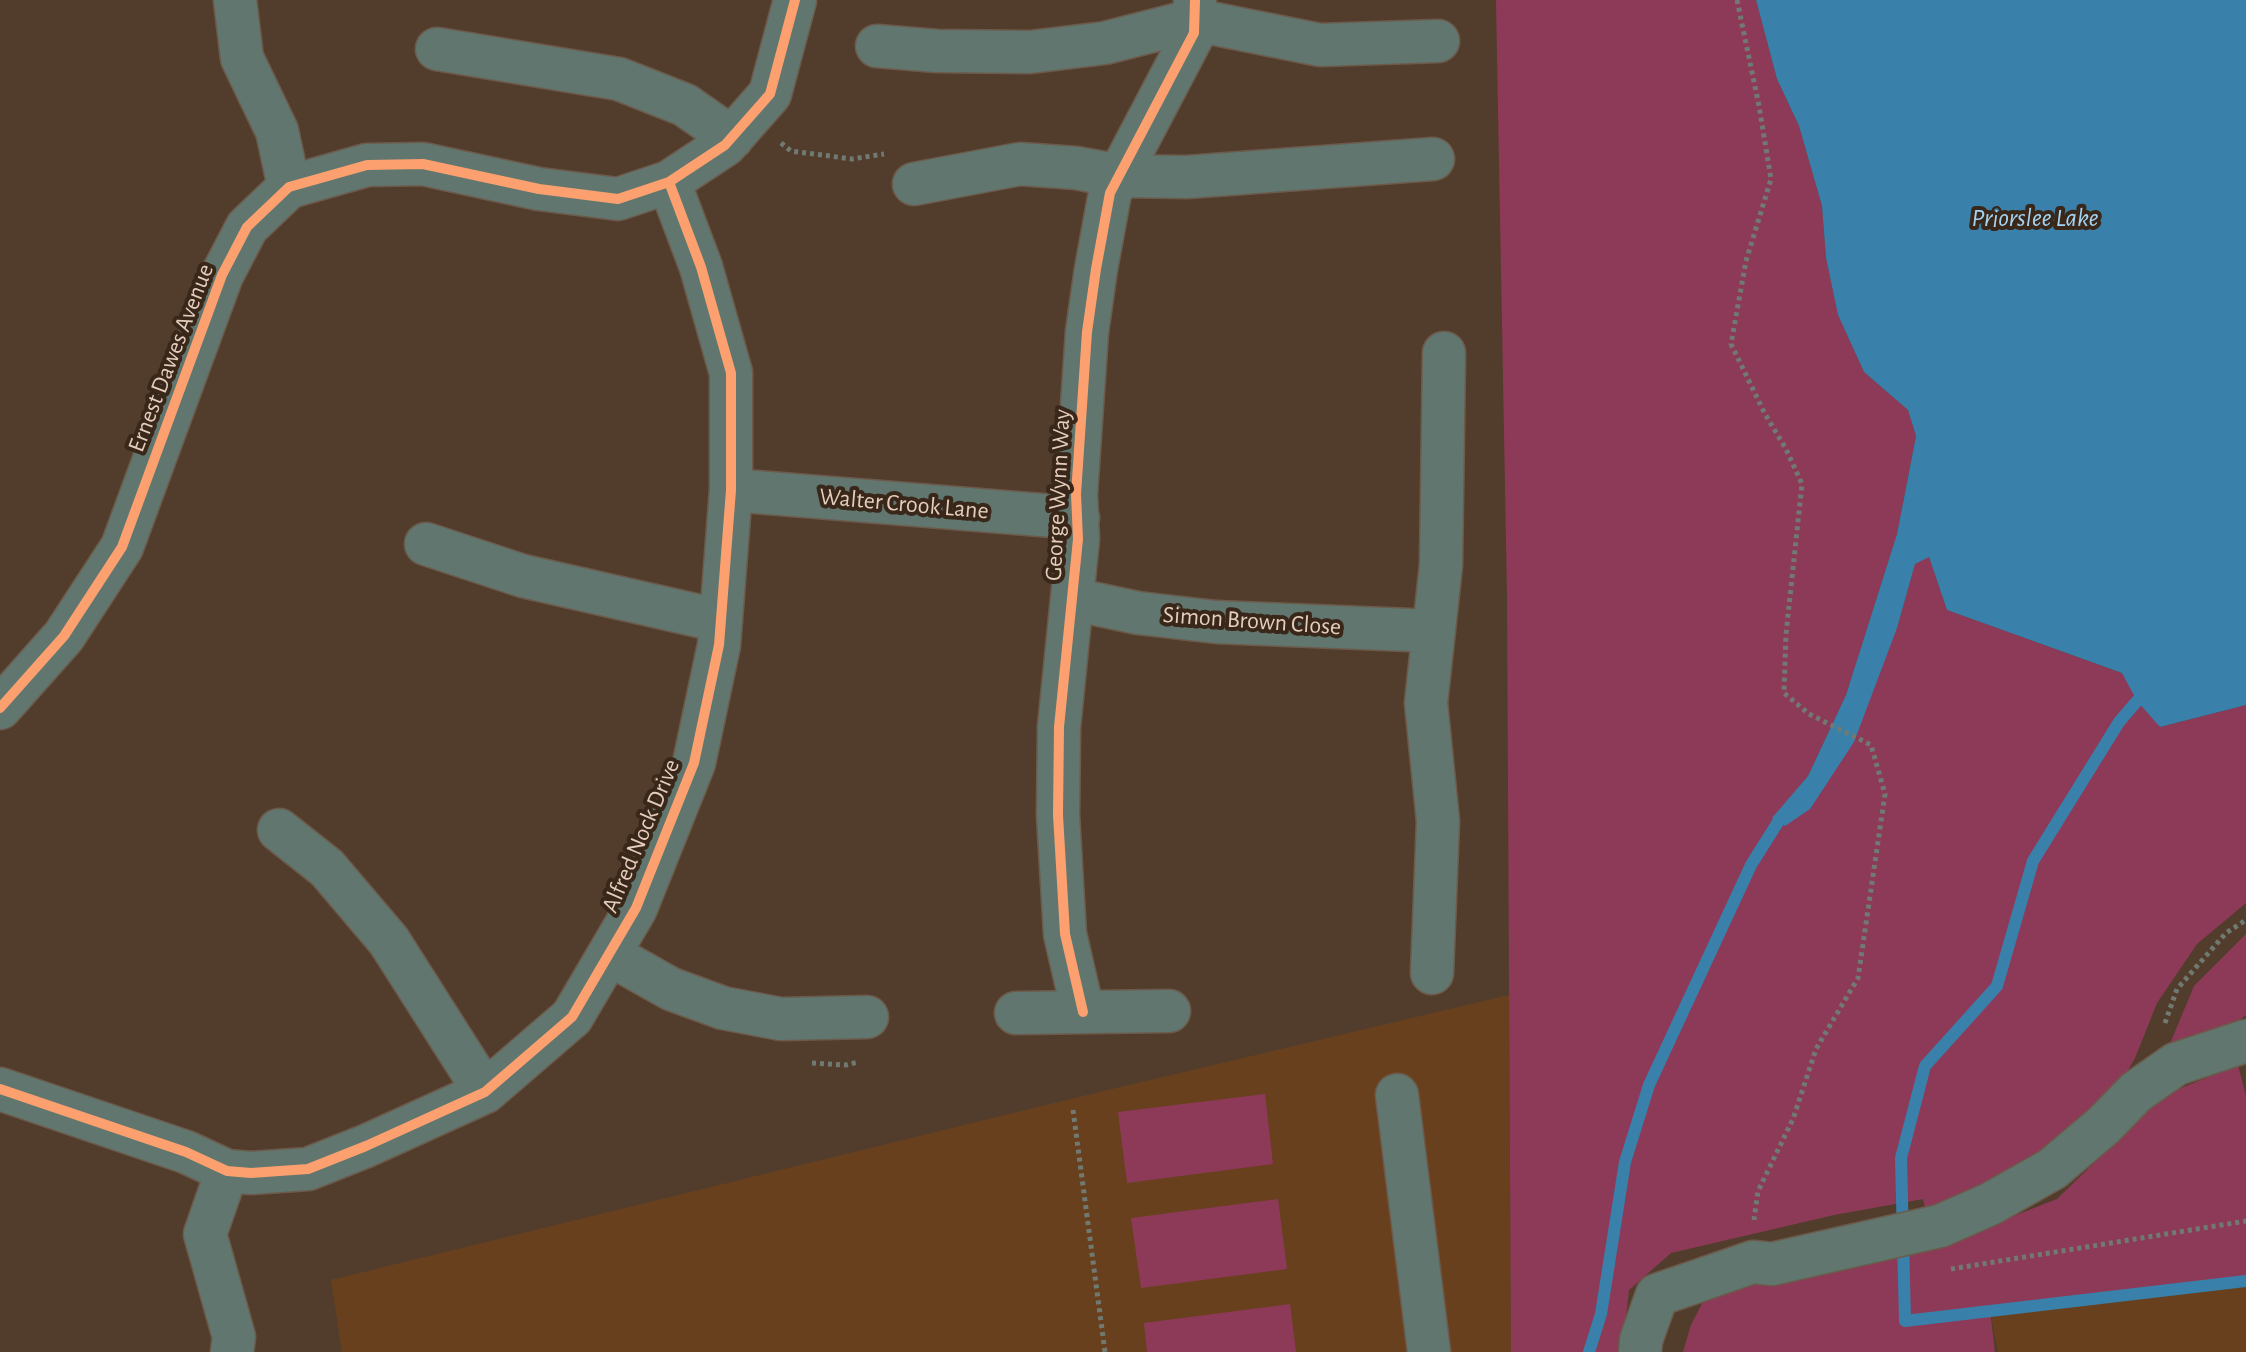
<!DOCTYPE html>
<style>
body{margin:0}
canvas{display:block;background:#523d2c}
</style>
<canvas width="2246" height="1352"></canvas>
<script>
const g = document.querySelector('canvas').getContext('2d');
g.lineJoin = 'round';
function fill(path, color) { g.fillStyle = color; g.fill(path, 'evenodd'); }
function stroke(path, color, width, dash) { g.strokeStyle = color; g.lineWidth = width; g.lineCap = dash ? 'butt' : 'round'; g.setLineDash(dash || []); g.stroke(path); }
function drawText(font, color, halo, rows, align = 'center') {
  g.font = font + ' "Alegreya Sans",sans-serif'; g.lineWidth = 8; g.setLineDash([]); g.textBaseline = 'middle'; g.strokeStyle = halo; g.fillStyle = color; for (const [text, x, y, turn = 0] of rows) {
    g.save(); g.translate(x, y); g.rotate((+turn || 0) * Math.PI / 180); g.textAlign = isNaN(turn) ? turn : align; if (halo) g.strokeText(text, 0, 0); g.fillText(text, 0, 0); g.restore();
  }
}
const built = new Path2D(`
 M1509,995L1511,1352H342L331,1280L1083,1096Z
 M2246,1276V1352H1998L1990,1311Z`);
const green = new Path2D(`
 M1496,0H1756L1777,79L1799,126L1822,206L1826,258L1838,315L1864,372L1908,410L1916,436L1897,534L1846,695L1808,776L1773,818L1785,826L1897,628L1915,563L1929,557L1947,610L2122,673L2160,727L2246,705V903L2197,944L2157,1003L2135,1058L2117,1090L2058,1142L1927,1216L1923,1199L1834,1215L1671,1253L1629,1290L1622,1352H1511L1507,593Z
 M2246,934V1015L2230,1027L2167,1051L2194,986Z
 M2238,1065L2246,1096V1281L1990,1311L1995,1352H1683L1691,1325L1707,1294L1968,1234L2057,1199L2164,1095Z
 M1265,1094L1273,1164L1127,1183L1118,1112Z
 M1278,1199L1287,1269L1141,1288L1131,1218Z
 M1290,1304L1296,1352H1147L1144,1323Z`);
const water = new Path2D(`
 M1756,0H2246V705L2160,727L2137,701L2122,673L1947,610L1929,557L1915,564L1897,628L1854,742L1810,809L1785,826L1772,818L1808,776L1846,695L1897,534L1916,436L1908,410L1864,372L1838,315L1826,258L1822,206L1799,126L1777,79Z`);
const stream = new Path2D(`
 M2137,701L2119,722L2033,861L1997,986L1925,1066L1901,1158L1905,1321L2246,1281
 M1589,1352L1601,1314L1625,1162L1649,1085L1751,865L1778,822`);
const path = new Path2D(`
 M1737,0L1759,106L1771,179L1746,261L1731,344L1765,414L1786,449L1802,484L1786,634L1784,693L1809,714L1871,745L1885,794L1858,978L1816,1049L1793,1119L1758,1191L1754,1220
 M781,143L791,151L852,159L884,154
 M2165,1023L2177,989L2226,933L2246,920
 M812,1063L846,1065L858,1062
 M1073,1110L1105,1352
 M1951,1269L2246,1221`);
const minor = new Path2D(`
 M235,0L242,58L277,131L289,187
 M877,46L937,51L1030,52L1105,43L1195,20L1320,45L1438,41
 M437,49L619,79L685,105L732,138
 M914,184L1020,164L1076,168L1120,176L1187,177L1433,159
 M731,490L1078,518
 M426,544L523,576L721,621
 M1072,599L1138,613L1216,622L1434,631
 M0,708L64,636L122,547L222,275L247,227L289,187L367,165L423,164L539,189L618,199L669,182L725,145L770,94L795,0
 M279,830L327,868L389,941L485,1092
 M609,954L671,989L723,1008L781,1019L867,1017
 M1432,973L1438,821L1426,703L1441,565L1444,353
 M1083,1012L1065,934L1058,815L1059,727L1078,539L1076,494L1087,332L1096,269L1110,193L1194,33L1195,0
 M1016,1013L1169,1011
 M0,1089L186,1152L227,1171L251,1173L308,1169L366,1146L485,1092L572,1017L636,908L694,763L719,645L731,490V373L701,267L669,182
 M1397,1095L1429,1352
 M227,1171L205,1234L234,1337L232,1352
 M1640,1352L1641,1340L1657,1295L1753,1262L1772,1264L1940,1226L1990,1204L2052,1169L2104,1125L2136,1092L2176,1064L2246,1041`);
const cycleway = new Path2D(`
 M0,708L64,636L122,547L222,275L247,227L289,187L367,165L423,164L539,189L618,199L669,182L725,145L770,94L795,0
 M1083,1012L1065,934L1058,815L1059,727L1078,539L1076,494L1087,332L1096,269L1110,193L1194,33L1195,0
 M0,1089L186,1152L227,1171L251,1173L308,1169L366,1146L485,1092L572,1017L636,908L694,763L719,645L731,490V373L701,267L669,182`);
const streetNames = [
 ["Ernest Dawes Avenue",171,358,-69],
 ["George Wynn Way",1058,495,-87],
 ["Walter Crook Lane",904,504,5],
 ["Simon Brown Close",1252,621,4],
 ["Alfred Nock Drive",641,836,-67]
];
const waterNames = [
 ["Priorslee Lake",2035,218]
];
fill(built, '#68401e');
fill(green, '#8d3a58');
fill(water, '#3981ab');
stroke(stream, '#3981ab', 12);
stroke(minor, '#6c5b4c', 45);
stroke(path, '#717a72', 5, [4, 4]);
stroke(minor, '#60766e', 42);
stroke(cycleway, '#fca06f', 10);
drawText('24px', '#e4cdbc', '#39271a', streetNames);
drawText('italic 26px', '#a5d4f3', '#39271a', waterNames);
</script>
